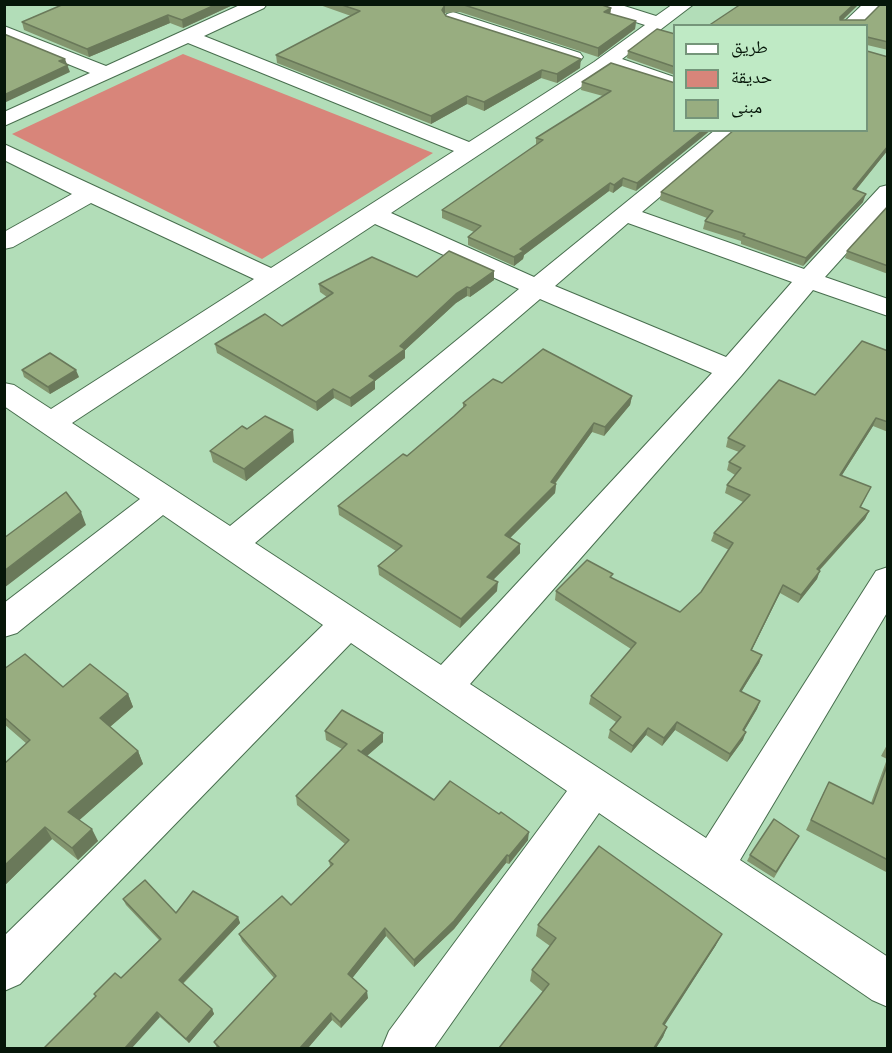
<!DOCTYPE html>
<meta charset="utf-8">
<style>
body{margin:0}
#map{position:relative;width:892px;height:1053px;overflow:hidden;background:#b2ddb8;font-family:"Alegreya Sans","Noto Naskh Arabic",sans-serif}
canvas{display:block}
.frame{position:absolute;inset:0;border:6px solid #061609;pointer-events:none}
.legend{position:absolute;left:673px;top:24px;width:195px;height:108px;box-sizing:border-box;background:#bfeac5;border:2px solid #75957a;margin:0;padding:8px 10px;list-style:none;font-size:18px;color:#061609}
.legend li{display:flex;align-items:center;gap:12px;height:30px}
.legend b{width:30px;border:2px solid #75957a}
</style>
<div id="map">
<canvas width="892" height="1053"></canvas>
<div class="frame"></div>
<ul class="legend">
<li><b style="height:8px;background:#fff"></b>طريق</li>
<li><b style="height:16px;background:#d8857a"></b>حديقة</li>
<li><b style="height:16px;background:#98ad80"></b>مبنى</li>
</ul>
</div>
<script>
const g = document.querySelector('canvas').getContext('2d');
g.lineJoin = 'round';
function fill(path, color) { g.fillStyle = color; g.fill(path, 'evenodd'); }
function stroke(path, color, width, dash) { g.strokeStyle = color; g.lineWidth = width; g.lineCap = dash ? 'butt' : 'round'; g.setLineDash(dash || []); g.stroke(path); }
const green = new Path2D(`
 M183,54L433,153L262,259L12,134Z`);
const minor = new Path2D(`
 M242,4H267L264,8L204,36L469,142L594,62L645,25L592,8L589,4H618L656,16L673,4H694L622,59L674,77V89L610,68L391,213L534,277L715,130H739L642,212L804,269L880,187L888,185V207L825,277L888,299V316L813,290L741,376L470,684L706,838L876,571L888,567V611L740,860L888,957V1007L872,1000L599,813L434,1048H382L389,1031L567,791L351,643L20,984L4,991V936L323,625L163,515L17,633L4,637V603L140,499L4,406V383L14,385L51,409L254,279L91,203L13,247L4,249V232L72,194L4,160V144L271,268L454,151L188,43L4,126V112L90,73L4,38V26L106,66ZM628,223L792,282L726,357L555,286ZM375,224L519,289L230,526L72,423ZM540,299L712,373L441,665L255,543Z
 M863,4H883L861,26H840Z
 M453,12L580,53L583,57L580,61H566L447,22L444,18L447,14Z`);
const wall = new Path2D(`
 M235,4L183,28L170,23L89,57L24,30L22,22Z
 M317,4H599L611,8L610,14L636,21L635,29L598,57L460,12L445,13L444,14L446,16L580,68L557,83L541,78L484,111L467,104L431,124L277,63L276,55L351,16Z
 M741,4H859L843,20H865L888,4V50L867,45Z
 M675,34V75L627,58L628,51Z
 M888,57V150L856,190L863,202L803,266L741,244V241L703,229L705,221L707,218L660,200L661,192L867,130Z
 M582,82L675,83L636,191L622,186L613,193L609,191L524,255L523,259L514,266L468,245V237L474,232L442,218V210L536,145V138L603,96L581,90Z
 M888,206V274L845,258L847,251Z
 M417,277L494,280L470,297L467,296L456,303L405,350V358L375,381V389L351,407L334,398L317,411L217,353L215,344L282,326L327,297L320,292L319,284Z
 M888,351V432L873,426L842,475L867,495L861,507L869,511L865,519L819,571L817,579L798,603L780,593L752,650L762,655L759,663L741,692L760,701L757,709L744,731L743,740L727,762L675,730L662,746L646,735L631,753L608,738L610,730L616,722L589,704L591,696L631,649L555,600L556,591L612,578L680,612L701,592L729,550L711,541L714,533L743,502L725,493L727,485L735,475L727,470L729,462L739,452L726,447L728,438L815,395Z
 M22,370L79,377L50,394L24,377Z
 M502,383L632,396L630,405L604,436L592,432L555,484H556L555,493L510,538L520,544V553L493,580L497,591L460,628L379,575L378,566L396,551L339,515L338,506L407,456L454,416L463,408V403Z
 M294,442L246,481L213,462L210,451Z
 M4,669L63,687L128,694L133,707L110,727L138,751L143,764L79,820L98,841L78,860L52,839L4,886V764L27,744L4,724Z
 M325,731L383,742L367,756L434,800L528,840L509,864L506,863L454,929L414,967L386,936L352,978L368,998L341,1028L332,1020L308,1048H217L214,1042L274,978L242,941L239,934L291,905L330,866L329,861L345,844L297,805L296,796L342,749L326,740Z
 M888,743V873L806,830L824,792L871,803L887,759L881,756Z
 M799,836L774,878L747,861L750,855Z
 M123,899L176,913L238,917L240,923L183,984L212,1009L214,1014L189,1043L160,1017L121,978L159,940L126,905Z
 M538,925L716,945L664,1025L667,1027L663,1037L656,1048H499L543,992L530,981L532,970L550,946L536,936Z`);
const shadedWall = new Path2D(`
 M217,4H235L183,28L182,20Z
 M854,4H859L838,24L840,17Z
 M445,5V13L442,18V10Z
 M611,8L610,16L604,12Z
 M168,15L170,23L89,57L87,49Z
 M636,21L635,29L598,57V48Z
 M65,59L70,72L4,103V95L59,61Z
 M581,59L580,68L557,83V74Z
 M542,70L541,78L484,111V102Z
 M467,96V104L431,124V116Z
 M703,130H711L636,191L637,183Z
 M888,146V150L850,197L853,189Z
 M623,178L622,186L613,193L614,185Z
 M610,183L609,191L524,255L523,259L514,266V257L520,249Z
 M866,194L863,202L803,266L806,258Z
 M494,271V280L470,297V288Z
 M467,287V296L456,303L405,350V358L375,381V389L351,407L350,398L369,376L456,294Z
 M76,370L79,377L50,394L48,387Z
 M333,389L334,398L317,411L316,402Z
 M632,396L630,405L604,436L605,427Z
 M876,418L873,426L837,483L840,475Z
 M594,423L592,432L550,490L556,484L555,493L504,544L505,535L551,482Z
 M293,430L294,442L246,481L244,469Z
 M869,511L865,519L813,577L817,569Z
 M81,512L86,525L4,588V571Z
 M520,544V553L487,586V577Z
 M820,571L817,579L798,603L801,595Z
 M498,582L497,591L460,628L461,619Z
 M783,585L780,593L748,657L751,650Z
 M762,655L759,663L737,699L740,691Z
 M128,694L133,707L105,731L100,718Z
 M760,701L757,709L740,738L743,730Z
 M677,722L675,730L662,746L664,738Z
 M648,728L646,735L631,753L633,746Z
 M746,732L743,740L727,762L730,754Z
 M383,733V742L362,760L361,752Z
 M138,751L143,764L75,824L68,812Z
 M45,827L52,839L4,886V866Z
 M92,829L98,841L78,860L72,848Z
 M529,832L528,840L509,864V856Z
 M507,855L506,863L454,929L414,967V960Z
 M238,917L240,923L181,985L179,980Z
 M385,928L386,936L350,981L348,974Z
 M722,934L716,945L659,1034L663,1024Z
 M367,991L368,998L341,1028L340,1022Z
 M212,1009L214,1014L189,1043L186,1039Z
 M157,1012L160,1017L132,1048H125Z
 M331,1013L332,1020L308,1048H300Z
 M667,1027L663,1037L656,1048H654Z`);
const building = new Path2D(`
 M64,4H217L182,20L168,15L87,49L22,22Z
 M339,4H451L445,5L442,10L446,16L581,59L557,74L542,70L484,102L467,96L431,116L276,55L360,11Z
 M461,4H599L611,8L604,12L636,21L598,48Z
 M741,4H854L840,17V20H865L881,4H888V42L867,37V40V26H708Z
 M657,29L675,34V67L628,51Z
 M4,34L65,59L59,61L68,65L4,95Z
 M867,51L888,57V146L853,189L866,194L806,258L743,236L745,234L705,221L713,211L661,192L734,130H867Z
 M611,63L675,83V130H703L637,183L623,178L614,185L610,183L520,249L524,251L514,257L468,237L481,226L442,210L543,140L536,138L611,91L582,82Z
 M888,206V266L847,251Z
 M449,251L494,271L470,288L467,287L456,294L400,346L405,349L369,376L375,380L350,398L333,389L316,402L215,344L265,314L282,326L333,293L319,284L372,257L417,277Z
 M862,341L888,351V422L876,418L840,475L871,487L860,507L869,511L817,569L820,571L801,595L783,585L751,650L762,655L740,691L760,701L743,730L746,732L730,754L677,722L664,738L648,728L633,746L610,730L621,717L591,696L636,643L556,591L587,560L613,574L610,577L680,612L701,592L733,543L714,533L750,495L727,485L741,468L729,462L745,446L728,438L779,380L815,395Z
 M543,349L632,396L605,427L594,423L551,482L556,484L505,535L520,544L487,577L498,582L461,619L378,566L402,546L338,506L403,454L407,456L454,416L466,405L463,403L493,379L502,383Z
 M50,353L76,370L48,387L22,370Z
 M265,416L293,430L244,469L210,451L242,426L247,429Z
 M66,492L81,512L4,571V538Z
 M25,654L63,687L90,664L128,694L100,718L138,751L68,812L92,829L72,848L45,827L4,866V764L30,740L4,717V669Z
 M342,710L383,733L361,752L358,750L434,800L450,781L499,814L501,812L529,832L509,856L507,855L454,921L414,960L385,928L348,974L367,991L340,1022L331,1013L300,1048H220L214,1042L276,976L239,934L282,896L291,905L333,864L329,861L349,840L296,796L347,744L325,731Z
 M888,763V860L811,820L829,782L873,804Z
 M774,819L799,836L776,872L750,855Z
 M599,846L722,934L663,1024L667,1027L654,1048H499L549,984L532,970L556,938L538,925Z
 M145,880L176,913L193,891L238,917L179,980L212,1009L186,1039L157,1012L125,1048H44L96,996L94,994L115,973L121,978L161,939L123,899Z`);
fill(green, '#d8857a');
stroke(minor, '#486e4e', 2);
fill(minor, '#fff');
fill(wall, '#83956e');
fill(shadedWall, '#6a795a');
fill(building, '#98ad80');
stroke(building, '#6a795a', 1.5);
</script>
